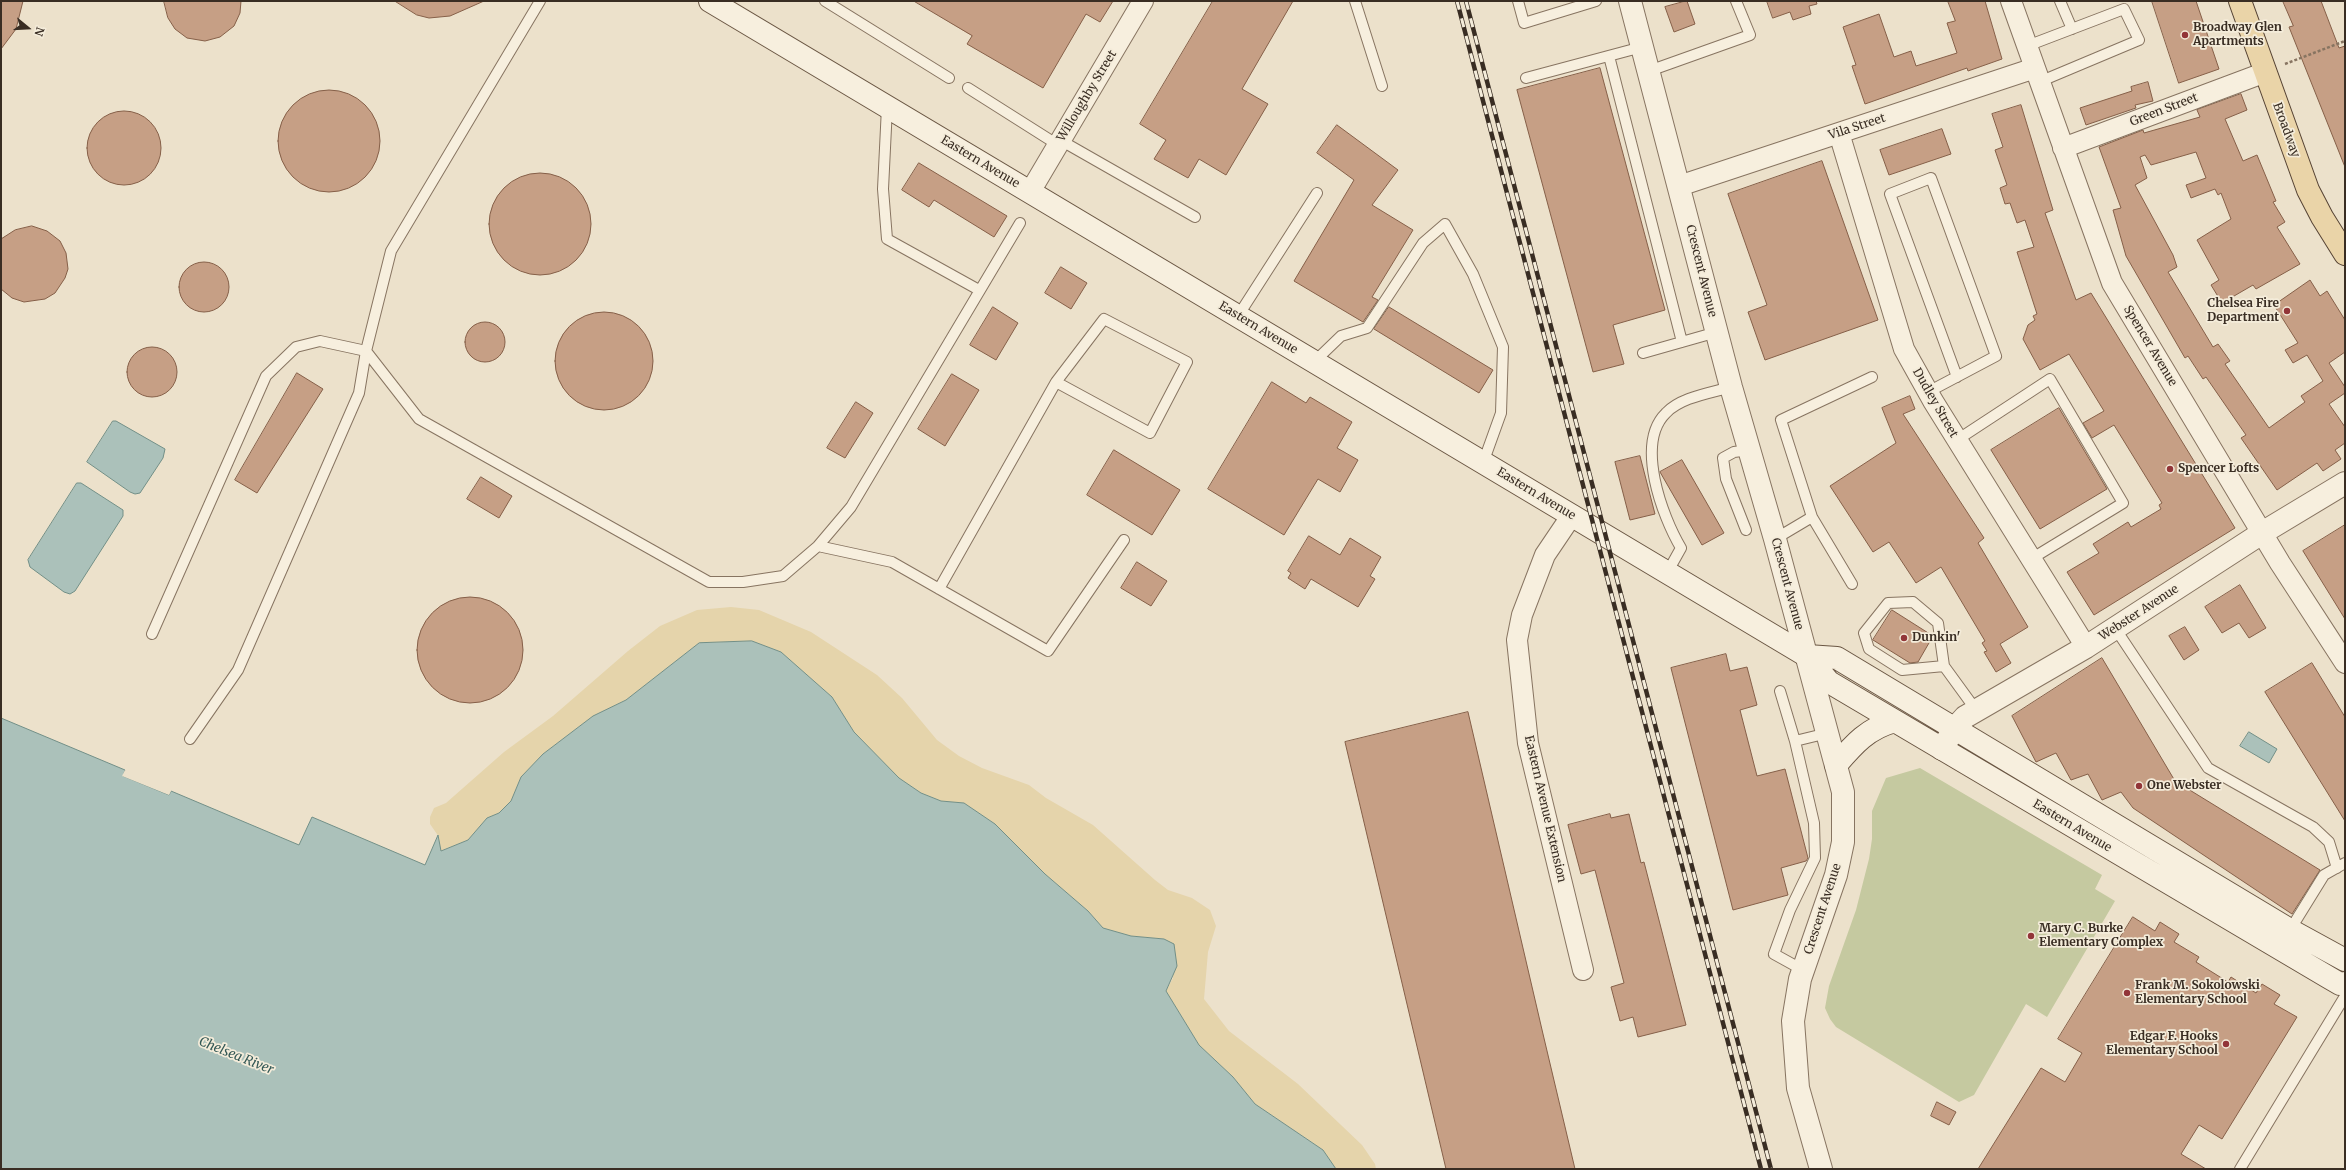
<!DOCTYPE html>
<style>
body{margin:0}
#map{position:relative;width:2346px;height:1170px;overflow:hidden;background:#ece1cb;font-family:Merriweather,serif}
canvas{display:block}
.frame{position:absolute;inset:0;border:2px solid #392d23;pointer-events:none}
.north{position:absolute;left:8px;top:8px;width:40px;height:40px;-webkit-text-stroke:3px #f4ecda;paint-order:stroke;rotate:108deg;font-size:11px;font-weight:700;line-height:16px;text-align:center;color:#392d23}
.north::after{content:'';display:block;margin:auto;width:14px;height:18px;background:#392d23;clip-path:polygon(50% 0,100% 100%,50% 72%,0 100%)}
</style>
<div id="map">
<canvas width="2346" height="1170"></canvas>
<div class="frame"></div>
<div class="north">N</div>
</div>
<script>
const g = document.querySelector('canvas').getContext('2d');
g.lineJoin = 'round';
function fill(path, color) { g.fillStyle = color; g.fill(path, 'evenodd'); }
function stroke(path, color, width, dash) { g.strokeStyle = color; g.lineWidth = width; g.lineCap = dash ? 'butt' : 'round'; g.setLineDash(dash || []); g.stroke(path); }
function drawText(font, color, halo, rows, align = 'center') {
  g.font = font + ' Merriweather,serif'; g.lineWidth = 3.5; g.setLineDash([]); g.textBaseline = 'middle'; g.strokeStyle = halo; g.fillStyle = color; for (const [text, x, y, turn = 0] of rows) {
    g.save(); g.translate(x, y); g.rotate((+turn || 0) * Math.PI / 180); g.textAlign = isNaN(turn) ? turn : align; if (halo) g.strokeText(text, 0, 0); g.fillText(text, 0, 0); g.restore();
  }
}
const green = new Path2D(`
 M1920,768L2102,875L2095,889L2115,901L2047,1017L2026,1004L1974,1095L1959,1102L1836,1027L1830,1019L1825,1008L1829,986L1856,910L1869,859L1872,839V811L1886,778Z`);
const sand = new Path2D(`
 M731,607L759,610L811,632L877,675L902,698L937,740L959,756L982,768L1029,785L1046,798L1093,825L1155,880L1168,890L1192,898L1210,910L1216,926L1208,952L1204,999L1229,1031L1298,1084L1362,1145L1375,1164L1376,1169H1336L1323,1150L1255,1104L1233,1077L1199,1045L1166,991L1173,978L1164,939L1131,936L1103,928L1088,911L1045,874L995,824L964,803L941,801L921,793L899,778L854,732L832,697L781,652L752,641L699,643L626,700L593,716L543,754L521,777L511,801L499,813L487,818L468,840L440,851L439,837L430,824V817L434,808L446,803L504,752L553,716L628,651L660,626L697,610Z`);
const water = new Path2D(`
 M113,421H116L165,449L163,458L140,493L135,494L130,492L87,462Z
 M77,483H81L123,510V516L75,591L70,594L64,592L30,567L28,560Z
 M752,641L781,652L832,697L854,732L899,778L921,793L941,801L964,803L995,824L1045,874L1088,911L1103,928L1131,936L1164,939L1174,944L1177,966L1166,991L1199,1045L1233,1077L1255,1104L1323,1150L1336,1169H1V718L125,770L123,776L169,795L171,791L299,845L312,817L425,865L438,835L441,851L468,840L487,818L499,813L511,801L521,777L543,754L593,716L626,700L699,643Z
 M2249,732L2277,749L2269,763L2240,746Z`);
const pier = new Path2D(`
 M126,768L125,775L168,793L172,789L169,795L122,776Z`);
const building = new Path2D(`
 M1,1H23L16,29L1,49Z
 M164,1H241L240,13L234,26L220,37L205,41L187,38L175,29L168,18Z
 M395,1H484L450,16L429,18L417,15Z
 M914,1H1113L1100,22L1086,14L1043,88L967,44L972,36Z
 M1213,1H1293L1242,89L1268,104L1226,175L1199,159L1188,178L1154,159L1166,140L1140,124Z
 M1687,1L1695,24L1674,32L1665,7Z
 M1767,1H1816L1817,4L1809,6L1811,14L1793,20L1790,12L1773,18Z
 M1948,1H1985L2002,59L1968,71L1967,68L1865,104L1852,66L1856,65L1843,27L1879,14L1894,57L1911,51L1916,66L1957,53L1947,23L1955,21Z
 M2152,1H2196L2219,69L2179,83Z
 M2283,1H2321L2339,48L2345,46V167L2289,27L2293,26Z
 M1600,68L1665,310L1613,325L1624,364L1593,372L1517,90Z
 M2148,82L2153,101L2135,105L2136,108L2086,125L2080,108L2132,91L2131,87Z
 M278 141a51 51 0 1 1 102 0a51 51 0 1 1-102 0Z
 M2241,94L2247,110L2225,119L2243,161L2257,155L2276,201L2273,202L2285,222L2277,227L2300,264L2256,289L2253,285L2222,303L2211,285L2219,280L2197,240L2231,219L2221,193L2218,195L2215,189L2191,198L2186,185L2206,178L2196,152L2151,165L2145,155L2140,157L2147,178L2135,185L2173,255L2177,267L2168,272L2213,347L2218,344L2230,361L2225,364L2269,428L2305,402L2301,396L2323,381L2307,355L2293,363L2285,350L2298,343L2274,305L2310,280L2320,296L2327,291L2345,320V352L2329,363L2345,387V393L2329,404L2345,427V443L2335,450L2341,459L2323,471L2317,463L2277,490L2241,438L2246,435L2206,377L2203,379L2188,356L2185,358L2126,256L2113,210L2121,208L2099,147L2143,130L2144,133L2200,117L2197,110Z
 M2021,105L2053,210L2045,213L2076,300L2091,293L2235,528L2094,615L2067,572L2099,553L2093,544L2128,522L2131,527L2161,509L2159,505L2162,503L2114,425L2092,438L2083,423L2104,411L2069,354L2040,370L2023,339L2028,325L2035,320L2033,316L2037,314L2017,252L2034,247L2025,220L2017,223L2010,203L2005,204L2000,188L2007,185L1995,150L2003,147L1992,114Z
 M87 148a37 37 0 1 1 74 0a37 37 0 1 1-74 0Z
 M1337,125L1398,170L1372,205L1413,230L1372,297L1378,300L1363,322L1294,281L1354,180L1317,153Z
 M1942,129L1951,154L1889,175L1880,150Z
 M1822,161L1878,320L1765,360L1748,312L1767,305L1728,194Z
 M919,163L1007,216L994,237L934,200L929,207L902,190Z
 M489 224a51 51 0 1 1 102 0a51 51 0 1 1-102 0Z
 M32,226L47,231L60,241L66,253L68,269L65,278L55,293L45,299L24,302L12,298L1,289V239L15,230Z
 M179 287a25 25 0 1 1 50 0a25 25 0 1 1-50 0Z
 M1061,267L1087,283L1071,309L1045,293Z
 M993,307L1018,323L996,360L970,345Z
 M1389,307L1493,370L1479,393L1374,329Z
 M555 361a49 49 0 1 1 98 0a49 49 0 1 1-98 0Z
 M465 342a20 20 0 1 1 40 0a20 20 0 1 1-40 0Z
 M127 372a25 25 0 1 1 50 0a25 25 0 1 1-50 0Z
 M297,373L323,389L257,493L235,480Z
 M952,374L979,390L945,446L918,429Z
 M1272,382L1306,403L1310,397L1352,422L1337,448L1358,460L1340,492L1318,479L1284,535L1208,489Z
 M1910,396L1915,409L1903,414L1984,538L1978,543L2028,627L2000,644L2011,663L1996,672L1984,652L1987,651L1982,643L1985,641L1941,567L1916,583L1889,542L1873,552L1830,486L1896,443L1882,408Z
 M856,402L873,413L845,458L827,448Z
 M2059,408L2107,489L2040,529L1991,450Z
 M1114,450L1180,490L1152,535L1087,495Z
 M1640,456L1655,514L1630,520L1615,462Z
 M1682,460L1724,533L1702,545L1660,472Z
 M481,477L512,496L499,518L467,499Z
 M2345,525V619L2303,551Z
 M1309,536L1340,555L1350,538L1381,557L1370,576L1375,579L1358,607L1311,579L1305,589L1288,578L1291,573L1288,571Z
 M1137,562L1167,581L1151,606L1121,588Z
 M2240,585L2266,628L2249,638L2239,623L2222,633L2205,607Z
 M417 650a53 53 0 1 1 106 0a53 53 0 1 1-106 0Z
 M1892,610L1933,636L1918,662L1910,663L1873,640Z
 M2185,627L2199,650L2184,660L2169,636Z
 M1726,654L1730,671L1747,667L1757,705L1740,710L1757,776L1785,769L1808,858L1806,861L1781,868L1788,895L1733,910L1671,668Z
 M2102,658L2175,781L2320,870L2292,914L2133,808L2121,792L2102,800L2088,774L2071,780L2056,753L2036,762L2012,716Z
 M2312,663L2345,717V821L2265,692Z
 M1468,712L1543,1034L1575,1169H1446L1345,742Z
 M1610,814L1611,818L1629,814L1641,863L1644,862L1686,1025L1638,1037L1633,1017L1620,1021L1611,987L1624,983L1595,870L1581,874L1568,825Z
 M2133,917L2155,931L2160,922L2179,934L2174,942L2199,957L2196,962L2228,982L2231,977L2256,993L2262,984L2280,995L2274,1004L2297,1017L2222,1139L2199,1125L2181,1154L2206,1169H1978L2041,1068L2065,1082L2082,1053L2058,1039Z
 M1937,1102L1956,1112L1949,1125L1931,1116Z`);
const path = new Path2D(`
 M2285,64L2345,41`);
const service = new Path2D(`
 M825,1L949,78
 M1355,1L1382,86
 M1518,1L1524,23L1596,1
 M2060,1L2072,29
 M2027,46L2124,9L2139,40L2039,82
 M1609,56L1682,342
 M1649,71L1750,35L1736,1
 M1526,78L1642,47
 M968,88L1058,145
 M887,107L883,189L887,239L979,290
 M1060,140L1195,217
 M1238,316L1317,193
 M1643,353L1717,332
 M1314,362L1341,336L1367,328L1423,243L1445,224L1473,274L1503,347L1501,413L1483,463
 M1928,392L1996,356L1931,178L1890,194L1957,377
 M1957,440L2050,379L2123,503L2031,559
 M1812,517L1781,420L1872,377
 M1746,530L1726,479L1723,458L1734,452L1749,450
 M1775,539L1812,517L1852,584
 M818,546L892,562L1048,651L1124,540
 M1667,573L1681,548C1662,516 1635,443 1666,413C1681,397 1711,393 1731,387
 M939,589L1056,382L1150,433L1187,362L1104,319L1056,382
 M2115,628L2208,768L2313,827L2329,842L2337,868
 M152,634L266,376L296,347L320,341L366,351L419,419L709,582H743L783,576L818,546L851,507L1020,223
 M1944,666L1902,670L1869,649L1864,633L1888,603L1913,602L1938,623L1944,666L1976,710
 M1780,691L1795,741L1814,823L1815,858L1790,910L1774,954L1803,970
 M190,739L238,670L359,393L366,351L391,251L540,1
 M1795,741L1828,733
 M2290,930L2324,875L2345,863
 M2240,1169L2345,996`);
const minor = new Path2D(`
 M2011,1L2112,283L2280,563L2345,663
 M1839,133L1904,349L1933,401L2086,647
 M2063,148L2266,72
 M1679,186L2035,68
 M1030,192L1143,1
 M1572,515L1545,555L1522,615L1517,640L1528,743L1583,970`);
const tertiary = new Path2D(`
 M1630,1L1731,387L1775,539L1843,792V842L1836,875L1800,979L1793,1021L1798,1088L1821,1169
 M1942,749L1954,729L1965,717L2086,647L2262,533L2345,483`);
const secondary = new Path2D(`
 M710,1L1807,656L1829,682L2328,977L2340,984L2345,983
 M1807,656L1837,658L2290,930L2345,960
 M1836,765C1854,744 1868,728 1895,721`);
const primary = new Path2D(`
 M2240,1L2308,190L2322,217L2345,254`);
const rail = new Path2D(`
 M1457,1L1761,1169
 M1466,1L1771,1169`);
const markers = [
 [2185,35,4,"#923538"],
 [2287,311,4,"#923538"],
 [2170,469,4,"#923538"],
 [1904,638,4,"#923538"],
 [2139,786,4,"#923538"],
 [2031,936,4,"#923538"],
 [2127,993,4,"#923538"],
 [2226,1044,4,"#923538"]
];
const poiNames = [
 ["Broadway Glen",2193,28],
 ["Apartments",2193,42],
 ["Chelsea Fire",2279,304,"right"],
 ["Department",2279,318,"right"],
 ["Spencer Lofts",2178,469],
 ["Dunkin'",1912,638],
 ["One Webster",2147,786],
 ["Mary C. Burke",2039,929],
 ["Elementary Complex",2039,943],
 ["Frank M. Sokolowski",2135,986],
 ["Elementary School",2135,1000],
 ["Edgar F. Hooks",2218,1037,"right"],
 ["Elementary School",2218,1051,"right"]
];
const streetNames = [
 ["Willoughby Street",1087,96,-59],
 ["Green Street",2164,110,-21],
 ["Vila Street",1857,127,-18],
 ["Broadway",2286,130,70],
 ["Eastern Avenue",980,162,31],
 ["Crescent Avenue",1701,271,76],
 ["Eastern Avenue",1258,328,31],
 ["Spencer Avenue",2150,346,59],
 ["Dudley Street",1935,403,60],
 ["Eastern Avenue",1536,494,31],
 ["Crescent Avenue",1787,584,75],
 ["Webster Avenue",2139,613,-33],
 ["Eastern Avenue Extension",1545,809,77],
 ["Eastern Avenue",2072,826,31],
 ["Crescent Avenue",1823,909,-72]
];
const waterNames = [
 ["Chelsea River",236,1056,22]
];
fill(green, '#c5c9a0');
fill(sand, '#e5d4ab');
fill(water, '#abc1ba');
stroke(water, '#728f87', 1);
fill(pier, '#ece1cb');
fill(building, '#c69f85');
stroke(building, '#855f48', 1);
stroke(service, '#877461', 12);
stroke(minor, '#877461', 22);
stroke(tertiary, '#877461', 24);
stroke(secondary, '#6a5643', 24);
stroke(primary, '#564334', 24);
stroke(path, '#877461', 2.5, [3, 2]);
stroke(service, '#f7efde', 10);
stroke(minor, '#f7efde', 20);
stroke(tertiary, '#f7efde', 22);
stroke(secondary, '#f7efde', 22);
stroke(primary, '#ead4a8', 22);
stroke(rail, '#392d23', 4.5);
stroke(rail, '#f4ecda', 3, [9]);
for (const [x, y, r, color] of markers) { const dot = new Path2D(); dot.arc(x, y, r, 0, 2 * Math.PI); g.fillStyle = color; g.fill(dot); stroke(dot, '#f4ecda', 1.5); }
drawText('bold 12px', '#392d23', '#f4ecda', poiNames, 'left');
drawText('12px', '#392d23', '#f4ecda', streetNames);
drawText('italic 13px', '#335855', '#f4ecda', waterNames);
</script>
